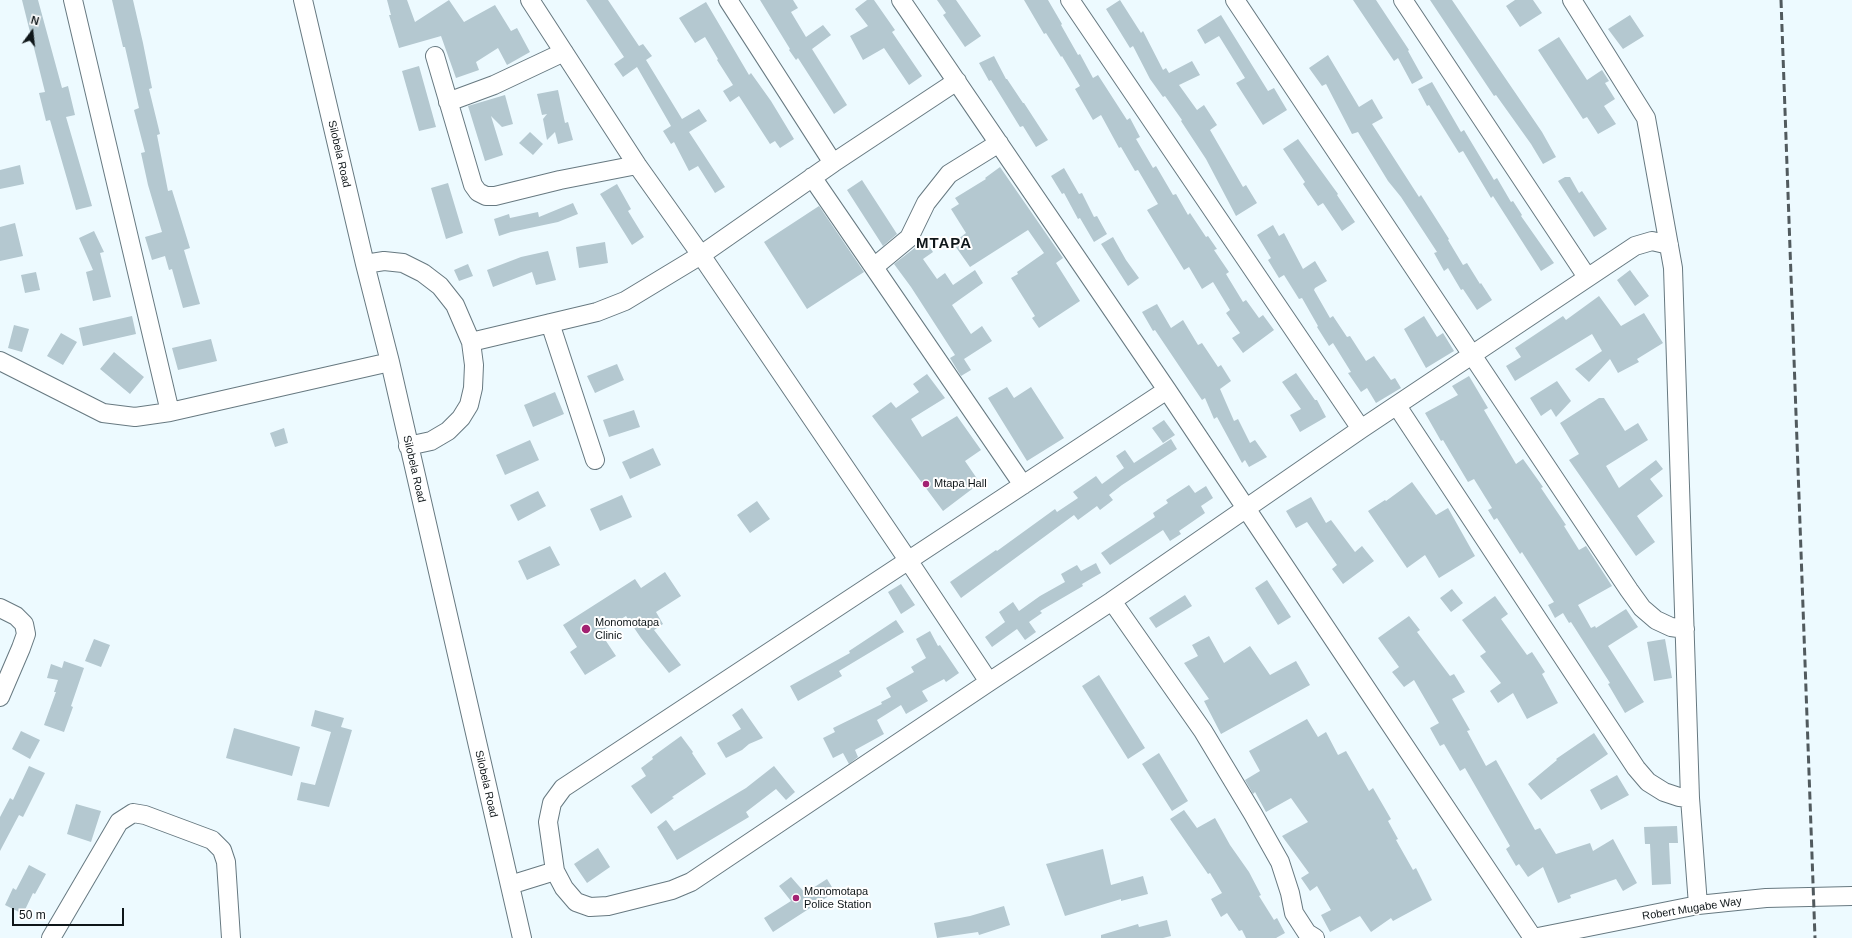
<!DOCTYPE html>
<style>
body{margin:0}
#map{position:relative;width:1852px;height:938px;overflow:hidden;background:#edfaff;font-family:Arial,sans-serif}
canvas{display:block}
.north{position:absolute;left:12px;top:12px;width:40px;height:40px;-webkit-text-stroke:3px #fff;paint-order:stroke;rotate:15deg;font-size:11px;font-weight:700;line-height:16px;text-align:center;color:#0f1619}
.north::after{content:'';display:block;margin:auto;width:14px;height:18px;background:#0f1619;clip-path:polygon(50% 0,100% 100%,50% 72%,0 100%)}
.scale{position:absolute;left:12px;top:908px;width:112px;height:18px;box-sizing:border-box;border:2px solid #0f1619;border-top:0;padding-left:5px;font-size:12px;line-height:14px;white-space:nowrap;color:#0f1619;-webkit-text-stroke:3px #fff;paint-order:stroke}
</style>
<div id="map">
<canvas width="1852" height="938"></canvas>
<div class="north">N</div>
<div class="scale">50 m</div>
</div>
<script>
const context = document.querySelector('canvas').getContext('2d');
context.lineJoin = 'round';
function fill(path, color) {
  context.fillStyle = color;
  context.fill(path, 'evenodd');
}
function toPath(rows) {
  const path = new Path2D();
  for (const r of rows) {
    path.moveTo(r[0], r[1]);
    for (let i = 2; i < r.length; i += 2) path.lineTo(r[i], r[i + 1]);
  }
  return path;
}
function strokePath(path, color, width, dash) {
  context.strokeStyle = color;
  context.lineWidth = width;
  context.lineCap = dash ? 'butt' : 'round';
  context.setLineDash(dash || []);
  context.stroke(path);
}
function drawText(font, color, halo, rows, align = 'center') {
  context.font = font + ' Arial,sans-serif';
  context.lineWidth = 4;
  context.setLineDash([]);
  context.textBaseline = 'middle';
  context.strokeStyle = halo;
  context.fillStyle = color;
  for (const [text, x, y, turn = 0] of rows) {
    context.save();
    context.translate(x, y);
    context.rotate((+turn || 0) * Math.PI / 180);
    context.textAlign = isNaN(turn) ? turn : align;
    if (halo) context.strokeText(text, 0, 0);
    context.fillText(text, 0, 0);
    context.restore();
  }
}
const building = toPath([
 [22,0,38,0,62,88,68,86,75,115,66,117,92,206,76,210,50,120,46,121,39,93,45,92],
 [112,0,133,0,143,43,152,88,149,89,160,134,157,135,168,191,172,190,190,248,184,250,200,304,183,308,172,269,169,270,165,256,152,260,145,237,162,232,148,185,141,153,145,152,134,110,139,108,125,47,123,47],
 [387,0,407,0,415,22,449,0,464,22,495,5,511,31,517,28,530,52,507,65,498,48,476,62,479,70,456,78,441,36,399,48,389,15,391,15],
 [586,0,608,0,639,46,643,44,652,56,646,60,682,119,699,109,707,121,689,132,725,187,715,193,698,166,689,171,674,142,671,144,663,131,671,126,637,67,623,77,614,64,624,57],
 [760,0,793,0,798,8,791,12,806,37,823,25,831,35,812,49,847,105,834,114,798,58,796,60,789,50,790,49],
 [867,0,874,0,895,30,892,32,922,76,909,85,884,48,863,60,850,36,868,26,855,9],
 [937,0,956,0,981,36,965,47,943,15,946,13],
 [1024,0,1048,0,1062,24,1061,25,1078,55,1080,54,1093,78,1098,75,1127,120,1130,118,1140,137,1136,139,1153,168,1156,166,1173,195,1176,194,1188,215,1190,213,1206,237,1208,236,1217,249,1214,250,1229,272,1226,274,1243,302,1246,300,1259,318,1263,315,1274,330,1243,353,1232,338,1240,333,1226,313,1230,310,1213,282,1202,289,1189,267,1184,270,1147,210,1158,204,1138,170,1135,171,1121,147,1119,148,1101,115,1093,120,1075,89,1080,86,1062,56,1061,57,1046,33,1044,34],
 [1120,0,1141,33,1143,31,1163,70,1166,68,1169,73,1192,61,1200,75,1179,85,1197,110,1204,105,1217,125,1210,130,1243,187,1246,185,1257,203,1236,216,1206,159,1181,121,1182,120,1165,96,1163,97,1150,79,1133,46,1130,48,1106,9],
 [1353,0,1376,0,1409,50,1408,51,1423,78,1412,84,1398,58,1394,61],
 [1430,0,1452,0,1542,132,1556,157,1543,164,1531,144,1496,95,1494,96],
 [1515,0,1533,0,1542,13,1520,27,1506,6],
 [706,2,749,75,751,73,771,101,794,139,780,148,775,141,770,144,739,96,730,102,723,91,733,85,717,60,718,59,705,37,695,43,679,18],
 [1221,15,1268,91,1274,88,1287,110,1263,125,1236,83,1245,78,1219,36,1205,44,1197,30],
 [1630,15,1644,36,1623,49,1608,29],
 [1559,37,1587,80,1602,70,1609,81,1605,83,1615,99,1604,106,1616,124,1598,134,1587,117,1583,119,1538,50],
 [1328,55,1359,107,1372,99,1383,118,1372,124,1419,197,1421,195,1449,239,1448,240,1463,265,1467,263,1480,284,1481,283,1492,300,1477,310,1463,289,1461,290,1448,268,1444,271,1434,253,1437,252,1401,197,1388,181,1358,132,1352,134,1326,84,1322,86,1309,68],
 [994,56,1006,79,1007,79,1023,103,1024,103,1048,140,1036,147,1023,126,1020,127,991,80,989,81,979,63],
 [419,66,436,127,419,131,402,71],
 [1432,82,1461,132,1464,130,1494,180,1497,178,1511,202,1513,201,1522,215,1521,216,1554,263,1541,271,1493,196,1491,198,1463,151,1459,153,1429,105,1427,106,1418,89],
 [558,90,565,123,568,122,573,140,558,144,555,132,547,140,543,119,547,114,542,115,537,94],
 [505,95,513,124,502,127,491,116,503,155,485,161,468,106],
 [530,132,543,144,533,155,519,143],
 [1298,139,1338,194,1337,195,1355,222,1342,231,1323,203,1318,206,1303,184,1305,182,1283,149],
 [20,165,24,184,0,189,0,170],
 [1000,167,1063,258,1056,263,1080,301,1039,328,1032,318,1035,316,1011,278,1018,274,1017,272,1044,253,1028,230,970,267,953,243,966,233,951,209,959,204,955,198,986,179,985,178],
 [1064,168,1079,194,1082,193,1094,217,1097,216,1107,234,1094,242,1080,218,1078,219,1064,193,1062,194,1051,176],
 [1565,177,1570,177,1579,193,1582,191,1607,229,1594,237,1558,181],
 [862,180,897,234,883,246,847,190],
 [448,183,463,233,446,239,431,188],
 [617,184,631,209,628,211,644,237,632,245,600,194],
 [573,203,578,214,558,222,511,232,499,236,494,219,509,214,510,218,538,212,539,217],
 [819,206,864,272,807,309,764,242],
 [15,223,23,256,0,261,0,227],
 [1273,225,1279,236,1284,233,1303,269,1315,261,1327,281,1315,288,1314,290,1330,318,1333,316,1347,337,1350,336,1366,361,1374,356,1391,380,1395,378,1401,388,1376,403,1367,388,1361,392,1348,373,1351,372,1333,343,1329,346,1317,327,1318,326,1302,298,1299,299,1284,275,1279,278,1268,260,1271,258,1257,235],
 [94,231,104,252,100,253,111,297,93,301,86,272,93,270,79,238],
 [1113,237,1126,260,1139,278,1128,286,1101,244],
 [925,240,933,252,923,259,937,279,945,273,953,285,975,270,983,283,952,305,971,334,982,326,992,341,964,359,971,370,961,376,950,358,955,355,911,287,894,264],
 [605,242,608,263,579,268,576,247],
 [548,251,556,280,536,285,532,272,493,287,487,270,521,257],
 [468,264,473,276,459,281,454,270],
 [1630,270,1649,296,1635,306,1617,280],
 [36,272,40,290,25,293,21,275],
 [1599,296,1621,326,1644,313,1663,343,1637,359,1639,362,1618,373,1610,359,1589,382,1575,369,1602,351,1592,334,1515,381,1506,366,1521,357,1515,348,1563,316,1566,320],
 [1157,304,1171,328,1183,320,1198,345,1202,343,1218,367,1221,365,1231,381,1220,389,1234,421,1238,419,1250,443,1255,440,1267,457,1249,467,1245,460,1242,463,1217,417,1214,419,1205,398,1202,400,1155,330,1153,331,1142,312],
 [132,316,136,334,83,346,79,328],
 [1424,316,1437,337,1443,333,1454,351,1426,368,1404,329],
 [14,325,29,329,22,352,8,348],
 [61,333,77,342,63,365,47,356],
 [211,339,217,361,178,370,172,348],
 [114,352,144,377,130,394,100,369],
 [617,364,624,380,595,393,587,376],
 [1296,373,1315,400,1317,400,1326,417,1300,432,1290,415,1301,409,1282,382],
 [927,374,945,398,911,419,922,437,957,416,981,450,965,461,980,483,943,511,872,416,891,402,896,408,919,392,913,384],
 [1469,376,1488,408,1484,410,1516,464,1523,459,1543,487,1541,488,1566,525,1564,526,1579,550,1586,546,1612,586,1578,605,1591,628,1595,626,1596,628,1626,609,1638,627,1608,646,1644,702,1625,713,1608,684,1610,683,1571,622,1569,623,1563,613,1555,618,1548,605,1554,602,1522,552,1520,554,1497,518,1494,520,1488,510,1492,508,1474,479,1468,482,1443,440,1441,441,1425,413,1458,395,1452,386],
 [1557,381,1571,401,1556,417,1551,409,1541,416,1530,398],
 [1007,387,1014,398,1031,387,1064,438,1027,461,988,398],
 [555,392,564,414,533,427,524,405],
 [1599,398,1604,398,1625,431,1638,423,1648,440,1606,466,1619,488,1656,460,1663,469,1650,479,1663,496,1637,516,1655,542,1636,556,1569,460,1579,454,1560,423],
 [634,410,640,427,609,437,603,420],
 [1164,420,1175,435,1163,443,1152,428],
 [284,428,288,443,275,447,270,433],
 [1171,439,1177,449,1122,485,1109,495,1113,500,1100,510,1097,506,1078,520,1074,515,961,598,950,582,996,550,997,551,1055,509,1057,512,1078,498,1073,492,1096,476,1102,484,1124,468,1116,456,1125,450,1134,463],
 [530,440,539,460,505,475,496,455],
 [653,448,661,465,630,479,622,462],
 [1412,482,1436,515,1448,508,1475,556,1439,578,1425,555,1407,568,1368,511,1385,500,1386,501],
 [1189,485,1195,493,1206,486,1213,498,1201,506,1205,513,1179,531,1181,534,1170,541,1163,530,1110,565,1101,553,1155,517,1153,513,1168,503,1166,500],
 [538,491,546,506,518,521,510,505],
 [622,495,632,517,600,531,590,509],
 [1311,497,1326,523,1331,520,1355,552,1362,546,1374,561,1343,584,1332,569,1337,565,1307,522,1296,528,1286,511],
 [757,501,770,519,750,533,737,515],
 [550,546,560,565,527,580,518,561],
 [1096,563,1101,573,1082,584,1083,586,1040,611,1042,613,1029,622,1036,632,1025,640,1017,629,992,647,985,637,1005,622,999,612,1013,602,1019,611,1040,596,1065,582,1061,574,1077,565,1081,571],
 [665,572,681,596,656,612,663,624,654,630,681,665,669,673,641,638,626,616,600,632,616,656,585,675,570,652,577,647,563,625,635,579,641,588],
 [1267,580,1291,617,1278,625,1255,588],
 [901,584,915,605,901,614,888,592],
 [1452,589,1463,603,1451,612,1440,598],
 [1185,595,1192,606,1156,628,1149,618],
 [1495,596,1508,614,1501,619,1527,655,1532,652,1545,672,1542,674,1558,703,1527,719,1513,693,1498,703,1490,691,1501,683,1480,656,1486,652,1462,620],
 [1409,616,1420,630,1417,632,1450,676,1454,674,1465,692,1452,699,1470,730,1467,731,1486,766,1496,760,1535,830,1540,828,1556,854,1590,843,1593,851,1613,839,1637,883,1623,891,1616,879,1570,895,1571,898,1558,903,1543,867,1528,877,1519,864,1516,866,1506,849,1510,846,1465,768,1460,771,1444,744,1440,746,1430,728,1439,723,1414,680,1404,687,1392,672,1399,667,1378,638],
 [896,620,904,632,839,671,842,676,798,701,790,686,850,653,849,651],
 [930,631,938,646,940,645,959,673,946,682,944,679,922,691,928,701,906,714,901,705,877,720,884,734,855,750,858,757,849,764,843,753,833,758,823,738,835,732,833,728,882,704,881,702,891,697,886,688,914,672,911,667,926,658,916,639],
 [1209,636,1224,663,1250,646,1270,675,1296,661,1310,685,1221,734,1204,701,1209,699,1184,663,1198,656,1192,645],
 [94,639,110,645,101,667,85,661],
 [1665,639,1672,678,1654,681,1647,642],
 [64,661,84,668,71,706,73,707,64,732,44,725,56,692,54,692,58,680,47,678,51,664,62,668],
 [1099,675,1145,748,1128,759,1082,686],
 [742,708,763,738,749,744,742,750,726,758,717,743,741,729,732,715],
 [315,710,344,718,341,727,352,730,329,807,297,800,301,782,315,785,331,732,311,726],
 [1307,719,1318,737,1326,732,1338,755,1346,751,1369,791,1373,788,1391,819,1388,821,1398,839,1396,840,1413,870,1416,868,1432,900,1393,921,1391,918,1371,932,1360,916,1330,932,1321,915,1331,910,1317,886,1310,891,1301,878,1309,873,1282,836,1308,822,1291,798,1266,812,1255,792,1253,794,1245,780,1260,771,1249,751],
 [234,728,300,747,292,776,226,758],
 [21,731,40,740,30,759,12,749],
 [1594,733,1608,754,1541,800,1528,784,1557,760,1556,759],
 [681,736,693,752,692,753,706,774,672,797,674,798,651,814,631,786,646,776,641,768,653,759,652,757],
 [1159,753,1188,801,1172,811,1142,764],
 [29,766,45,773,23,817,19,815,0,851,0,817,10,798,13,800],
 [774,766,795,792,786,800,776,789,746,812,749,817,677,860,657,827,666,820,674,831,746,788],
 [1617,775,1629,795,1601,810,1590,790],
 [76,804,101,811,91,842,67,834],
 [1184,810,1197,828,1215,818,1230,845,1249,872,1261,895,1259,896,1274,920,1277,918,1285,933,1276,938,1246,938,1242,930,1239,931,1227,913,1221,917,1211,899,1222,893,1210,873,1208,874,1170,819],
 [1677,826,1678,843,1669,843,1671,884,1652,885,1650,844,1645,844,1644,827],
 [598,848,610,867,587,883,574,864],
 [1103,849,1111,885,1143,876,1148,894,1121,901,1121,899,1065,916,1046,864],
 [29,865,46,874,35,894,33,893,23,914,5,905,13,888,16,890],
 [791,877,805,893,827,879,835,892,773,932,764,918,791,901,779,886],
 [1004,906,1010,925,979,935,978,932,937,938,934,923,970,916],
 [1167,920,1171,936,1163,938,1101,938,1101,935,1138,924,1139,927]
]);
const minor = toPath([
 [73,0,170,412],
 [303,0,365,264,390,362,522,938],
 [530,0,637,165,701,255,908,560,989,682],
 [728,0,833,163],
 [901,0,1167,390,1533,938],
 [1070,0,1361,429],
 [1235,0,1629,590,1642,608,1656,620,1671,627,1685,629],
 [1403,0,1587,277],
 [1572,0,1646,118,1673,268,1690,798,1698,905],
 [435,56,473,185,478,192,486,196,495,196,560,180,637,165],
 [448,102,494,85,564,52],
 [812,177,1023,485],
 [365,264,384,261,403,263,423,273,440,286,455,305,471,342,474,365,473,388,469,405,461,418,448,431,431,441,408,446],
 [874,267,909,238,926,203,949,174,999,143],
 [550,323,595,460],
 [471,342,597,312,625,301,701,255,833,163,957,81],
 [0,361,103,413,135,417,170,412,390,362],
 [1167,390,563,788,552,803,548,822,555,871,564,888,576,902,590,907,608,906,672,890,691,882,989,682,1112,601,1361,429,1635,246,1652,241,1669,245],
 [1397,406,1636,768,1648,782,1664,792,1679,797,1690,798],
 [1112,601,1203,731,1253,814,1280,862,1290,893,1294,913,1307,933,1315,938],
 [0,608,16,616,24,624,26,634,21,648,0,697],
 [510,885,555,871],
 [51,938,119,822,133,813,145,815,212,840,222,850,226,862,231,938],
 [1533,938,1698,905,1766,898,1852,896]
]);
const rail = toPath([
 [1781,0,1815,938]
]);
const markers = [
 [926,484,4,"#a32272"],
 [586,629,5,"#a32272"],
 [796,898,4,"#a32272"]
];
const streetNames = [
 ["Silobela Road",339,154,77],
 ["Silobela Road",414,469,77],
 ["Silobela Road",486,784,77],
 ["Robert Mugabe Way",1692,909,-9]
];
const poiNames = [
 ["Mtapa Hall",934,484],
 ["Monomotapa",595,623],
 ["Clinic",595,636],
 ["Monomotapa",804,892],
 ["Police Station",804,905]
];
const districtNames = [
 ["MTAPA",944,244]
];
fill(building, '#b4c8d0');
strokePath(minor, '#677981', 20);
strokePath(minor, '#fff', 18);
strokePath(rail, '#515a5e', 3, [8, 4]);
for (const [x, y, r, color] of markers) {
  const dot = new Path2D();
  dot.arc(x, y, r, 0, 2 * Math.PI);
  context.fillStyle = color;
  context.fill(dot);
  strokePath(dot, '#fff', 1.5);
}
drawText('11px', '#0f1619', '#fff', streetNames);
drawText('11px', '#0f1619', '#fff', poiNames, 'left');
context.letterSpacing = '1px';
drawText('bold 15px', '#0f1619', '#fff', districtNames);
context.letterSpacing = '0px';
</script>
